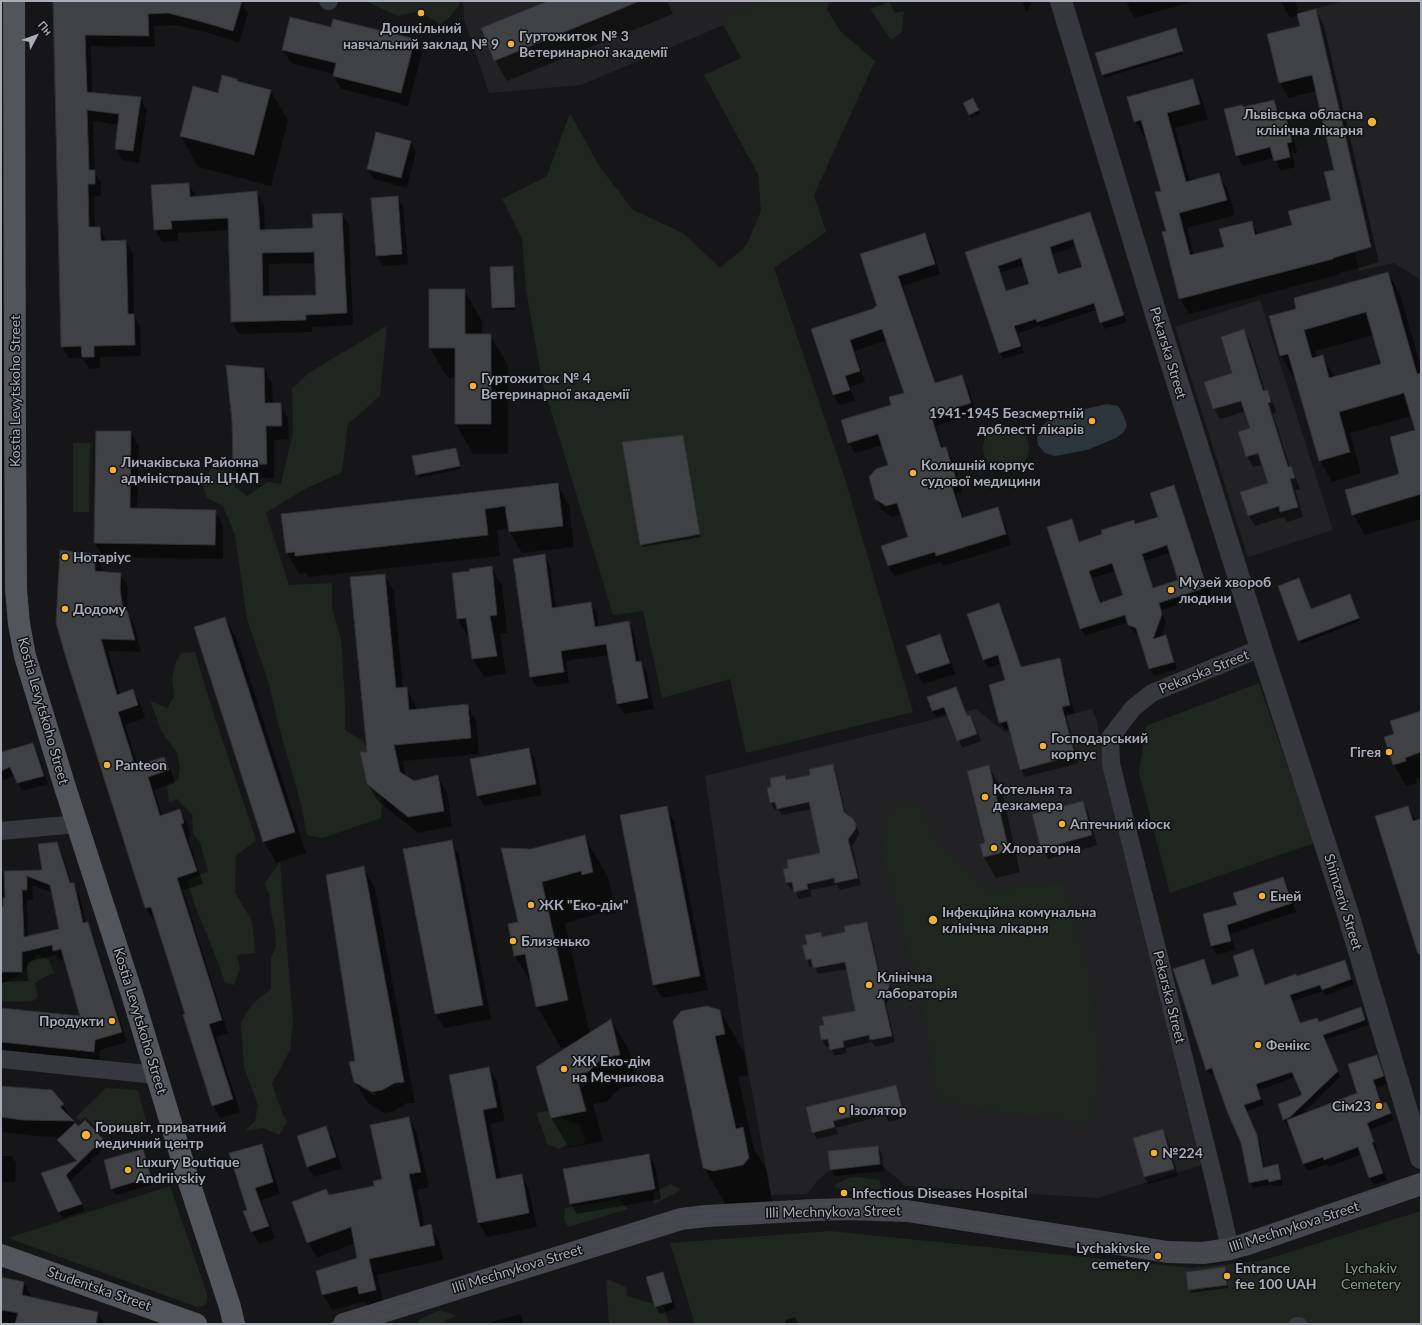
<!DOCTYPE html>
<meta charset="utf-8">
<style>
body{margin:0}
#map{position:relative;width:1422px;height:1325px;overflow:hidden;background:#161618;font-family:Lato,sans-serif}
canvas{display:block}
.frame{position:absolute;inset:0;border:2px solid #a8adb8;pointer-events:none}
.north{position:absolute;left:16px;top:16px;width:40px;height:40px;-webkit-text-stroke:3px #111113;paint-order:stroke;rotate:49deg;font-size:11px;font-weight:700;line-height:16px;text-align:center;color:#a8adb8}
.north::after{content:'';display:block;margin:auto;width:14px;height:18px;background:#a8adb8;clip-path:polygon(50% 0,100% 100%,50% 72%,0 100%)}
</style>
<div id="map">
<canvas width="1422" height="1325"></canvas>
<div class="frame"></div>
<div class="north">Пн</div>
</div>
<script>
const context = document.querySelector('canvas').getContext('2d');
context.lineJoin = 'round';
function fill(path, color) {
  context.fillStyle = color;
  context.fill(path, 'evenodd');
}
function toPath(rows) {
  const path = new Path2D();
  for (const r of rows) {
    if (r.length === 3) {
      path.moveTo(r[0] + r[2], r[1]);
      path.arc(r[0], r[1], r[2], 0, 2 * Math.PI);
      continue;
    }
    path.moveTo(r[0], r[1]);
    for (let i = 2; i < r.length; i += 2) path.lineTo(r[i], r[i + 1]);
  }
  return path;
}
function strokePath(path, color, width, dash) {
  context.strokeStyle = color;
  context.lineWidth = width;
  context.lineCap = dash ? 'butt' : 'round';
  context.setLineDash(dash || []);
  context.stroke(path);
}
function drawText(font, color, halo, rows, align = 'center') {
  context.font = font + ' Lato,sans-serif';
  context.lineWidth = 3;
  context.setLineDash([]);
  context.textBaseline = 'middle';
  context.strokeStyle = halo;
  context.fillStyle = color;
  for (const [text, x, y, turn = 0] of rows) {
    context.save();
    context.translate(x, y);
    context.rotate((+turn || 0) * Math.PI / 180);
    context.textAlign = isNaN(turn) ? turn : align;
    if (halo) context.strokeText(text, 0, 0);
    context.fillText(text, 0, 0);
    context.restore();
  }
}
const built = toPath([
 [463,1,781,1,581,85,489,93,464,19],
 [1344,1,1421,1,1421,280,1394,263,1359,271,1334,170,1297,14],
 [1260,300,1333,530,1248,557,1175,327],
 [976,709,1005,732,1092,709,1097,721,1104,773,1201,1165,1098,1198,906,1186,880,1164,830,1170,817,1181,807,1194,771,1195,747,1064,705,776]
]);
const green = toPath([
 [365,1,460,1,459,5,449,18,440,24,419,11,398,16],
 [766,1,829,1,827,10,841,32,875,61,814,195,826,232,774,268,846,482,913,712,746,753,730,679,662,698,643,611,613,615,542,381,526,290,522,239,502,199,547,176,570,113,599,166,633,210,683,233,720,268,746,246,761,211,758,174,704,75,741,58,720,19],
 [890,2,894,13,904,11,902,32,891,40,870,9],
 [387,326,380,396,348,424,342,472,301,491,266,513,289,585,332,583,332,608,341,639,345,701,345,730,363,741,371,757,382,790,381,818,322,838,307,835,301,804,279,727,269,684,247,619,235,535,223,506,207,498,201,480,211,469,232,472,235,486,247,496,268,482,281,484,293,432,292,388,310,372],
 [1006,448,23],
 [73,443,90,443,89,512,73,512],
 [195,652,214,715,256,840,236,856,235,892,252,921,255,953,237,955,240,968,234,985,225,983,217,960,194,903,187,881,208,871,200,842,193,834,192,814,177,799,169,802,167,784,178,780,180,768,177,753,162,732,150,701,168,708,174,696,172,679,175,664,181,653],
 [1259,683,1314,843,1170,893,1139,773,1146,726],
 [909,797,928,818,937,843,992,890,1063,882,1089,972,1101,1068,1091,1124,996,1112,938,1100,919,991,882,855,886,816],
 [280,862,293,1021,290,1050,272,1084,283,1115,287,1122,279,1135,263,1128,245,1131,255,1121,258,1105,244,1067,241,1022,253,1003,271,989,271,958,276,947,275,929,270,908,270,897,265,883],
 [37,954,49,960,54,973,43,978,35,983,38,997,33,1001,18,1002,1,1001,1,984,12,979,24,971],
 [106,1088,138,1090,147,1125,110,1135,103,1134,85,1117,80,1121,76,1117],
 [550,1110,565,1120,579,1124,586,1141,579,1146,566,1145,559,1149,547,1144,545,1136,536,1113],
 [858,1177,879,1180,881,1185,880,1189,852,1191,834,1187,836,1184,849,1178],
 [671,1184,681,1190,654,1204,653,1193],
 [170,1186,207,1294,207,1302,204,1306,197,1307,8,1238],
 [619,1199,628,1209,568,1227,564,1219,565,1208],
 [1421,1211,1421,1324,695,1324,670,1243,830,1231,1192,1268,1261,1261],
 [606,1279,626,1287,627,1296,664,1307,669,1324,609,1324],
 [440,1310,456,1316,444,1321,445,1324,419,1324,418,1320]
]);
const water = toPath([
 [1107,404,1118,406,1123,414,1127,426,1123,433,1116,438,1087,450,1055,456,1045,453,1038,445,1037,438,1040,427,1048,421,1076,411]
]);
const shadow = toPath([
 [1,1,5,363,2,634,1,634],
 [54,1,240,1,248,13,239,43,206,32,175,25,154,26,155,47,91,46,92,93,140,98,147,110,139,163,122,160,116,149,119,125,93,121,95,172,101,183,101,196,94,196,95,228,100,228,106,241,126,241,133,253,134,316,140,326,141,356,100,357,100,368,89,369,83,358,69,358,62,347],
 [550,1,667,1,673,14,507,81,495,60],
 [1022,1,1032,1,1027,12,1024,6],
 [1126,1,1195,1,1134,18],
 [1281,1,1295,1,1299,14,1316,10,1324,26,1379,262,1341,273,1341,274,1189,314,1180,298,1167,232,1162,191,1147,136,1144,137,1135,121,1193,81,1201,96,1208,119,1175,128,1190,182,1219,175,1228,190,1235,215,1187,228,1194,255,1225,247,1251,222,1259,235,1293,226,1332,201,1335,170,1316,91,1288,98,1280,82,1301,27,1299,15,1290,18],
 [332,29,414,40,422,53,408,106,341,89,334,76,334,74,291,63,283,50],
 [1176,31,1183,54,1104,78,1096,54],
 [236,80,238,82,271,91,288,121,271,186,198,167,181,136,194,87,219,94],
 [973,99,980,113,971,118,964,103],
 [1274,101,1281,114,1284,113,1290,124,1297,152,1292,154,1295,167,1281,171,1274,158,1243,166,1237,155],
 [410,142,416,152,407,188,374,179,368,169],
 [189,184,196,197,257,193,264,205,265,231,314,229,342,214,349,226,353,325,312,327,312,332,239,334,232,322,229,230,178,233,178,241,162,242,155,229],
 [315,263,317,296,269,297,269,264],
 [397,197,403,207,408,264,383,266,377,256],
 [1089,213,1093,220,1127,322,1105,329,1101,323,1097,310,1041,328,1040,326,1018,333,1024,353,1003,359,1000,353,967,253],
 [1076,246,1083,267,1059,275,1053,254],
 [1024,265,1031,284,1007,292,1001,272],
 [925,234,931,245,940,274,903,286,936,384,961,376,968,386,976,413,936,426,943,448,946,448,952,458,962,492,956,494,964,519,997,508,1003,519,1011,545,943,566,941,562,894,576,888,566,909,538,901,514,893,517,882,510,876,499,889,466,883,445,855,453,849,443,842,421,892,406,905,393,887,340,855,351,865,382,850,387,855,401,840,405,834,395,813,330,876,309],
 [512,267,514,270,516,310,494,310,493,307],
 [1388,273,1400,294,1421,368,1421,519,1365,535,1353,514,1400,474,1416,431,1412,416,1350,433,1361,473,1332,482,1320,460,1296,376,1293,377,1281,356,1298,309],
 [1374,335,1382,364,1335,377,1322,356,1317,357,1315,351],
 [464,290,482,321,482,335,490,335,508,365,508,454,473,454,456,424,456,378,448,378,430,348],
 [1244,331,1250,341,1265,392,1267,391,1273,402,1276,413,1273,414,1290,467,1296,478,1300,489,1295,490,1303,517,1287,522,1284,517,1255,526,1249,516,1269,484,1263,464,1253,467,1247,456,1251,429,1246,411,1220,419,1214,409,1205,383,1233,374],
 [264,369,272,383,273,404,280,404,288,418,289,439,274,440,274,478,242,479,234,465],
 [130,432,139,446,137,510,215,511,223,525,223,559,103,557,95,543],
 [683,436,684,439,701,537,643,547,641,544],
 [456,449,461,469,419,478,417,475],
 [557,484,569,505,574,547,522,553,510,532,510,528,497,530,500,556,308,577,306,573,299,574,287,553],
 [1173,486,1177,494,1211,594,1162,610,1166,622,1160,638,1165,636,1169,643,1177,669,1154,676,1150,669,1139,635,1133,632,1128,622,1085,636,1081,629,1048,528,1071,520,1075,528,1080,542,1104,535,1133,521,1136,525,1159,517],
 [1170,553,1180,580,1154,589,1145,561],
 [1116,571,1124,596,1101,603,1093,578],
 [95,555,102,568,102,572,120,574,128,587,127,602,129,616,134,624,141,652,108,651,120,695,133,690,140,703,145,718,125,725,138,766,164,758,171,771,175,783,154,790,162,816,180,811,187,823,191,836,188,837,203,884,183,890,228,1033,216,1037,240,1112,220,1118,213,1105,187,1015,157,920,154,921,146,908,68,660],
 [544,555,550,566,556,608,591,603,597,613,599,628,628,622,634,633,640,663,641,662,647,673,654,709,624,714,618,704,609,655,566,661,569,683,537,687,531,677,514,560],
 [491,567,502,585,507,633,500,634,506,674,484,677,473,659,470,637,468,637,458,619,471,572],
 [384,575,394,591,403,689,406,688,415,704,416,710,467,705,476,721,479,754,403,761,406,778,414,782,437,776,447,792,452,826,418,833,377,800,368,784,368,752],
 [1279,587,1311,610,1351,598,1360,621,1301,644],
 [999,604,1003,612,1022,668,1059,660,1063,667,1074,713,1066,715,1079,763,1025,777,1021,770,1010,728,1005,730,1000,722,1006,681,1001,663,988,668,984,660,968,614],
 [225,618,237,639,306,853,276,863,264,842],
 [940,636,946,646,955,674,923,684,917,674,907,646],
 [956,688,968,717,970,716,974,723,981,741,962,748,948,713,937,717,933,711],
 [1421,712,1421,777,1416,779,1417,783,1406,786,1394,765,1385,738,1395,734],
 [33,744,38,753,48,784,22,791,15,776,1,781,1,753],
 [529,749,535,759,542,795,484,806,478,795],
 [832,765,836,772,846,815,852,819,859,832,858,837,852,846,861,885,840,890,837,885,810,890,812,896,799,899,795,889,791,889,787,883,821,854,811,809,782,815,778,809,775,810,771,803,768,789,773,788,785,776,787,780,811,775],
 [988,766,1001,787,1020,872,996,878,984,857,981,845,986,844],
 [1082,802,1088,812,1097,845,1048,859,1042,848],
 [666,807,674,821,708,990,662,998,654,984],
 [1408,807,1416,821,1421,820,1421,960,1376,817],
 [584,836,608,877,616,913,606,915,605,912,565,923,590,1034,611,1020,629,1050,637,1085,620,1088,606,1102,593,1104,603,1141,569,1148,551,1117,571,1046,561,1048,537,1006,533,986,515,956,509,924,519,922,531,850],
 [451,841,459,855,491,1019,444,1028,436,1014],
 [56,843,62,853,72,884,79,894,86,924,87,924,93,934,127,1042,100,1050,99,1062,1,1051,1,1009,81,1017,65,959,60,961,56,955,27,962,28,981,1,982,1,872,43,871],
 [32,885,53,893,60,930,28,937,27,900,33,900],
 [363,867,375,888,415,1103,407,1103,394,1111,384,1113,368,1103,355,1082],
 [361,1085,376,1094,375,1096,361,1087],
 [1283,878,1288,887,1296,912,1231,934,1235,950,1217,955,1212,946,1239,906],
 [866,923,870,930,880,972,883,974,893,990,892,995,886,1004,895,1042,875,1047,872,1042,846,1048,847,1053,835,1056,830,1046,826,1047,822,1040,820,1027,856,1012,847,969,818,974,814,966,810,967,807,960,804,946,808,945,820,933,823,938,846,933],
 [1252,950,1255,956,1265,986,1297,977,1344,961,1354,985,1326,995,1323,991,1293,1001,1300,1024,1319,1023,1361,1008,1368,1025,1325,1040,1340,1077,1300,1116,1359,1094,1376,1056,1380,1063,1387,1084,1377,1087,1382,1105,1386,1103,1394,1120,1370,1130,1377,1149,1376,1149,1387,1180,1374,1185,1370,1178,1362,1154,1329,1167,1327,1164,1308,1171,1304,1164,1290,1124,1287,1125,1284,1119,1303,1096,1295,1077,1259,1090,1264,1105,1247,1111,1260,1141,1265,1168,1277,1166,1280,1171,1283,1185,1273,1187,1271,1184,1253,1188,1250,1182,1242,1143,1215,1073,1210,1075,1207,1070,1203,960,1213,985,1241,976],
 [720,1011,744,1052,748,1075,738,1077,754,1149,766,1169,772,1200,766,1206,728,1209,704,1167,681,1012],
 [489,1068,497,1082,505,1121,490,1124,501,1179,521,1175,529,1189,537,1227,487,1237,479,1223,450,1075],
 [895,1086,899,1093,906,1117,889,1122,885,1115,836,1128,838,1134,817,1139,813,1132,807,1107],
 [1,1087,51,1091,63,1105,75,1125,102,1140,106,1146,69,1182,85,1211,63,1218,43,1174,77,1162,62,1147,58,1141,62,1137,35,1136,1,1132],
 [409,1118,417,1133,429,1187,417,1190,425,1227,430,1226,439,1241,443,1260,377,1275,384,1305,369,1308,365,1301,332,1310,323,1295,359,1259,355,1243,317,1258,308,1242,329,1196,375,1187,383,1180],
 [326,1128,332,1138,342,1168,314,1177,308,1167],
 [1163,1130,1167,1137,1178,1176,1148,1184,1145,1177,1134,1138],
 [261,1145,268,1157,280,1194,261,1200,275,1238,259,1244,252,1232,245,1212,248,1210],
 [878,1147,882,1154,884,1171,835,1176,831,1169],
 [142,1150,146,1157,154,1184,116,1195,112,1189,105,1160],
 [649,1155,655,1165,661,1199,577,1214,571,1204,565,1170],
 [1,1156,12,1156,16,1163,15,1182,1,1182],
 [1224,1268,1226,1271,1228,1288,1191,1293,1189,1289],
 [663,1273,666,1280,676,1309,660,1314,656,1307,647,1277],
 [1,1278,24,1283,33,1299,98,1313,104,1324,1,1324],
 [520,1314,524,1324,485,1324],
 [795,1317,798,1324,786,1324,785,1320]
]);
const building = toPath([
 [53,1,242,1,233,31,199,21,168,13,148,14,149,36,85,35,87,92,141,97,133,151,115,149,119,114,87,110,89,170,95,170,95,184,88,184,89,227,100,227,101,241,126,240,128,314,134,314,135,345,94,346,94,357,82,357,81,346,61,347,53,1],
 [548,1,640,1,494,61,481,28,548,1],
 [1316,9,1371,247,1333,258,1333,259,1179,299,1162,232,1166,231,1155,192,1161,191,1141,120,1134,122,1127,97,1193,79,1200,104,1167,113,1186,182,1219,173,1227,200,1179,213,1190,255,1224,247,1219,229,1252,221,1255,235,1292,225,1288,211,1331,200,1324,172,1334,170,1312,75,1279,83,1267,34,1300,26,1297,14,1316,9],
 [290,17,331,27,333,19,415,39,401,93,333,76,336,63,282,50,290,17],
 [1176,28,1183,51,1102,75,1095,53,1176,28],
 [222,75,237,79,237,81,271,90,254,155,180,136,193,86,218,93,222,75],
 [973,98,979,110,969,115,963,103,973,98],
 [1274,100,1278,114,1285,112,1292,142,1287,143,1290,157,1274,161,1270,147,1236,156,1224,109,1242,105,1243,107,1274,100],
 [376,132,411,141,401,178,367,169,376,132],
 [189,183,190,197,257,191,260,230,313,228,312,214,342,213,347,313,306,315,306,320,231,322,228,218,171,221,172,229,154,230,151,185,189,183],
 [314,252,316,295,263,296,262,253,314,252],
 [398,196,402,254,376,256,371,198,398,196],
 [1090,212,1124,315,1100,323,1094,303,1037,322,1036,319,1014,326,1021,346,999,353,965,252,1090,212],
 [1073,239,1082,267,1058,274,1050,247,1073,239],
 [1021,258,1029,284,1006,291,998,266,1021,258],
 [925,233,935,264,898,276,935,383,962,375,971,403,931,415,941,448,946,447,957,482,951,484,962,518,998,507,1006,534,936,556,935,552,888,566,881,546,908,537,897,503,886,506,875,499,869,477,876,469,888,465,878,434,848,443,841,420,891,405,889,397,904,393,882,329,850,340,860,371,845,376,850,390,833,395,811,329,875,308,874,307,877,306,860,254,925,233],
 [513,266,515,307,492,308,490,267,513,266],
 [1388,272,1417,374,1421,373,1421,494,1352,515,1345,490,1399,474,1390,437,1415,430,1404,393,1339,412,1350,452,1319,461,1289,357,1288,354,1280,356,1269,316,1296,309,1294,298,1388,272],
 [1366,312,1381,364,1329,378,1323,355,1312,358,1304,330,1366,312],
 [429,289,465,289,465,334,491,334,491,424,455,424,455,348,429,348,429,289],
 [1244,329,1263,391,1268,390,1271,402,1268,403,1288,467,1291,466,1295,478,1290,479,1298,507,1280,512,1279,506,1248,516,1240,492,1268,483,1258,453,1246,457,1238,432,1250,428,1241,401,1213,409,1204,382,1232,373,1221,337,1244,329],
 [226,365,264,368,265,403,281,403,282,426,266,426,267,464,233,465,232,421,226,365],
 [96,431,131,431,130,508,216,510,215,545,94,543,96,431],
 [683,435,700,534,640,545,622,442,683,435],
 [456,448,460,466,416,475,412,456,456,448],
 [558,483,563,526,509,532,505,506,485,509,488,535,295,556,295,552,286,553,281,514,558,483],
 [1174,485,1207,587,1159,603,1162,614,1153,639,1166,635,1174,662,1149,669,1136,628,1128,625,1125,615,1080,629,1047,527,1072,519,1079,542,1102,534,1101,530,1134,520,1135,524,1158,517,1150,493,1174,485],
 [1167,545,1178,580,1153,588,1142,554,1167,545],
 [1112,563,1123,595,1100,603,1089,571,1112,563],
 [60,550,95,554,95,571,121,573,120,588,123,610,127,610,135,640,101,639,117,695,133,689,138,705,118,712,135,766,164,757,169,770,148,777,160,816,180,809,184,823,181,824,197,871,177,878,222,1020,209,1024,233,1099,212,1106,183,1015,185,1014,151,907,145,908,67,661,56,623,60,550],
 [545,554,552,608,591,602,595,627,629,621,636,662,641,661,648,698,617,704,606,644,561,651,564,672,530,677,513,559,545,554],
 [492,566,497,615,490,616,497,656,472,659,466,618,457,619,452,573,470,571,469,569,492,566],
 [385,574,396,688,407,687,409,710,468,704,471,738,394,745,400,772,414,781,438,775,444,811,408,817,367,784,360,752,367,752,350,577,385,574],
 [1299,578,1311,609,1350,594,1359,618,1298,641,1278,586,1299,578],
 [999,603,1021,667,1060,658,1070,705,1062,707,1075,755,1020,770,1007,721,999,723,989,685,1005,680,998,655,983,660,967,614,999,603],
 [225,617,295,832,263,842,194,627,225,617],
 [940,634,950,663,916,674,906,646,940,634],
 [956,687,967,716,970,715,977,734,957,741,944,707,932,711,927,697,956,687],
 [1421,711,1421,752,1405,758,1406,761,1393,765,1384,737,1394,734,1390,721,1421,711],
 [33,743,44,776,17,783,10,767,1,771,1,752,33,743],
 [529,748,536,784,477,796,470,759,529,748],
 [833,764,844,812,853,819,856,824,855,830,848,839,858,878,835,883,834,878,807,884,808,889,794,892,792,882,786,883,783,869,788,868,787,860,820,853,809,802,777,809,775,802,770,803,767,788,771,787,770,778,785,775,786,780,810,775,809,769,833,764],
 [989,765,1009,851,983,857,980,844,985,843,967,771,989,765],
 [1083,801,1092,835,1041,849,1032,814,1083,801],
 [667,806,700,976,653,985,620,815,667,806],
 [1408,806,1413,821,1421,819,1421,954,1418,954,1375,816,1408,806],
 [585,835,593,872,582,875,581,871,542,882,568,1000,536,1007,525,954,514,956,508,924,518,922,501,848,531,849,585,835],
 [452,840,483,1005,435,1014,403,849,452,840],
 [57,842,70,883,74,883,83,923,88,922,122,1032,95,1040,94,1052,1,1042,1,1008,80,1016,61,949,53,951,52,945,22,952,22,972,1,972,1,906,3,906,3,898,5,898,4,871,42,870,38,844,57,842],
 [27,876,50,885,59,929,24,937,22,890,27,890,27,876],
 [364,866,404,1082,395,1083,382,1090,372,1092,354,1082,349,1062,355,1061,326,875,364,866],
 [1283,877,1292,903,1227,925,1231,941,1211,946,1203,914,1237,905,1233,893,1283,877],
 [867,922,878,970,884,973,889,982,889,988,883,997,892,1036,870,1040,869,1035,843,1041,844,1047,830,1050,828,1039,821,1040,819,1026,824,1025,822,1017,855,1011,845,962,813,968,811,959,806,960,802,945,807,944,805,935,821,932,822,937,845,932,844,926,867,922],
 [1253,949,1265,985,1296,974,1297,976,1345,960,1351,979,1322,990,1320,985,1290,995,1300,1023,1317,1018,1319,1022,1361,1007,1365,1020,1323,1035,1338,1071,1290,1117,1283,1120,1278,1104,1302,1095,1292,1072,1256,1084,1261,1099,1244,1105,1257,1135,1263,1168,1278,1164,1281,1179,1269,1182,1268,1179,1249,1183,1241,1143,1227,1111,1212,1068,1206,1070,1173,969,1204,959,1212,985,1239,976,1233,956,1253,949],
 [707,1006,720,1010,725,1034,715,1036,736,1129,743,1127,749,1158,743,1165,713,1171,703,1168,673,1021,681,1011,707,1006],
 [611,1019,620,1055,602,1058,588,1072,576,1074,586,1111,551,1118,536,1067,611,1019],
 [1377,1055,1384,1076,1373,1080,1381,1104,1386,1102,1391,1113,1367,1123,1374,1142,1372,1142,1383,1173,1369,1178,1358,1147,1324,1160,1323,1157,1303,1164,1287,1120,1357,1093,1348,1064,1377,1055],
 [489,1067,497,1107,483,1110,496,1179,522,1174,529,1213,478,1223,449,1075,489,1067],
 [896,1085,903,1111,884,1116,882,1109,833,1121,835,1127,812,1133,806,1107,896,1085],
 [1,1086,52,1090,64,1104,60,1107,74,1121,23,1120,1,1117,1,1086],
 [409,1117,421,1172,409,1174,420,1227,431,1224,435,1245,369,1259,376,1290,359,1294,357,1286,322,1295,316,1271,357,1258,351,1227,307,1243,292,1202,326,1189,329,1195,374,1186,373,1181,382,1179,370,1125,409,1117],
 [85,1120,103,1139,66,1175,82,1204,58,1212,41,1173,77,1161,57,1140,75,1123,79,1126,85,1120],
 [326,1126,336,1157,307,1167,297,1136,326,1126],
 [1163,1129,1174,1169,1144,1177,1133,1138,1163,1129],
 [262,1144,273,1182,255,1188,269,1226,251,1232,243,1211,247,1210,229,1153,262,1144],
 [878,1146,880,1164,830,1170,828,1151,878,1146],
 [143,1149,151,1177,111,1189,104,1160,143,1149],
 [649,1154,655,1189,570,1204,563,1169,649,1154],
 [1225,1267,1227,1285,1188,1290,1186,1272,1225,1267],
 [663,1272,672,1302,655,1307,646,1277,663,1272],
 [1,1277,24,1282,22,1295,98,1312,96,1324,15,1324,18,1313,1,1310,1,1277]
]);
const pedestrian = toPath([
 [1296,1324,1300,1324]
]);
const minor = toPath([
 [328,1,329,1],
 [1,831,77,824],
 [1,1059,156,1075],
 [1230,1249,1216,1187,1111,764,1110,738,1133,708,1152,693,1261,648]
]);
const tertiary = toPath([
 [1061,1,1159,324,1261,648,1347,911,1421,1158]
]);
const secondary = toPath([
 [344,1324,681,1219,706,1216,815,1210,847,1209,907,1211,1168,1252,1203,1253,1230,1249,1246,1244,1421,1184]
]);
const primary = toPath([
 [14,1,15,426,16,589,19,624,25,656,64,784,132,994,187,1176,230,1307,234,1324],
 [1,1255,196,1324]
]);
const tram = toPath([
 [329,1324,679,1214,704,1211,818,1204,903,1205,922,1206,1155,1246,1179,1247,1205,1246,1229,1242,1244,1238,1421,1176],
 [361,1324,681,1225,706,1221,837,1216,909,1218,1178,1259,1209,1260,1248,1255,1421,1195]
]);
const markers = [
 [421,13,4,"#f2b134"],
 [511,44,4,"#f2b134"],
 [1372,122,5,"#f2b134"],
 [473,386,4,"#f2b134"],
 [1092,421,4,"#f2b134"],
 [113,470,4,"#f2b134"],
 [913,473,4,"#f2b134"],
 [65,557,4,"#f2b134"],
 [1171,590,4,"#f2b134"],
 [65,609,4,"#f2b134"],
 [1043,746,4,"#f2b134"],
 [1389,752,4,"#f2b134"],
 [107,765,4,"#f2b134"],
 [985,797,4,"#f2b134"],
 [1062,824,4,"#f2b134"],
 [994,848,4,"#f2b134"],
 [1262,896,4,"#f2b134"],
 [531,905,4,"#f2b134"],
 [933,920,5,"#f2b134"],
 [513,941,4,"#f2b134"],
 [869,985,4,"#f2b134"],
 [112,1021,4,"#f2b134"],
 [1258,1045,4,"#f2b134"],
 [564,1069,4,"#f2b134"],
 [1379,1106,4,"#f2b134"],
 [842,1110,4,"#f2b134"],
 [86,1135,5,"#f2b134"],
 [1154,1153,4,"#f2b134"],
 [128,1170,4,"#f2b134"],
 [844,1193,4,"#f2b134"],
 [1158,1256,4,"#f2b134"],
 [1227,1276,4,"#f2b134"]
];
const poiNames = [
 ["Дошкільний",421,28,"center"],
 ["навчальний заклад № 9",421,44,"center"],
 ["Гуртожиток № 3",519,36],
 ["Ветеринарної академії",519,52],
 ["Львівська обласна",1363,114,"right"],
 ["клінічна лікарня",1363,130,"right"],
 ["Гуртожиток № 4",481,378],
 ["Ветеринарної академії",481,394],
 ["1941-1945 Безсмертній",1084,413,"right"],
 ["доблесті лікарів",1084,429,"right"],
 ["Личаківська Районна",121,462],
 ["адміністрація. ЦНАП",121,478],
 ["Колишній корпус",921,465],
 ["судової медицини",921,481],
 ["Нотаріус",73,557],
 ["Музей хвороб",1179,582],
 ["людини",1179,598],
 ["Додому",73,609],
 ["Господарський",1051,738],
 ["корпус",1051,754],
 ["Гігея",1381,752,"right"],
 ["Panteon",115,765],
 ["Котельня та",993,789],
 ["дезкамера",993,805],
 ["Аптечний кіоск",1070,824],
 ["Хлораторна",1002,848],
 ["Еней",1270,896],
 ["ЖК \"Еко-дім\"",539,905],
 ["Інфекційна комунальна",942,912],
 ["клінічна лікарня",942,928],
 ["Близенько",521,941],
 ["Клінічна",877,977],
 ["лабораторія",877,993],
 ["Продукти",104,1021,"right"],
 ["Фенікс",1266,1045],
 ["ЖК Еко-дім",572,1061],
 ["на Мечникова",572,1077],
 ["Сім23",1371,1106,"right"],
 ["Ізолятор",850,1110],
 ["Горицвіт, приватний",95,1127],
 ["медичний центр",95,1143],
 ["№224",1162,1153],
 ["Luxury Boutique",136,1162],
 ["Andriivskiy",136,1178],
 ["Infectious Diseases Hospital",852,1193],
 ["Lychakivske",1150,1248,"right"],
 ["cemetery",1150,1264,"right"],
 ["Entrance",1235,1268],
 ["fee 100 UAH",1235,1284]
];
const streetNames = [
 ["Pekarska Street",1168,353,73],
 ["Kostia Levytskoho Street",15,391,-90],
 ["Pekarska Street",1204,672,-22],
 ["Kostia Levytskoho Street",43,711,74],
 ["Shimzeriv Street",1343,902,73],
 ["Pekarska Street",1169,997,76],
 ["Kostia Levytskoho Street",140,1021,73],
 ["Illi Mechnykova Street",833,1212,-1],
 ["Illi Mechnykova Street",1294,1227,-18],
 ["Illi Mechnykova Street",517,1269,-17],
 ["Studentska Street",99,1289,19]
];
const parkNames = [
 ["Lychakiv",1371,1268],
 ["Cemetery",1371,1284]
];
fill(built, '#222225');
fill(green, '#1e261f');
fill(water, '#2c353c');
fill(shadow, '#0007');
fill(building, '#404145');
strokePath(building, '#303034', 1);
strokePath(pedestrian, '#37383d', 14);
strokePath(minor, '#37383d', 18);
strokePath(tertiary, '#37383d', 22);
strokePath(secondary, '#45474d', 22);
strokePath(primary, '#53555c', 22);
strokePath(tram, '#4a4c52', 1);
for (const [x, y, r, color] of markers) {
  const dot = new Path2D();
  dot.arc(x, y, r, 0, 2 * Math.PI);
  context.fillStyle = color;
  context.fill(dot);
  strokePath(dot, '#111113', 1.5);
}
drawText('bold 14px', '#a8adb8', '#111113', poiNames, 'left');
drawText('14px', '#a8adb8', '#111113', streetNames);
drawText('14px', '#7fa381', '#111113', parkNames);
</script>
